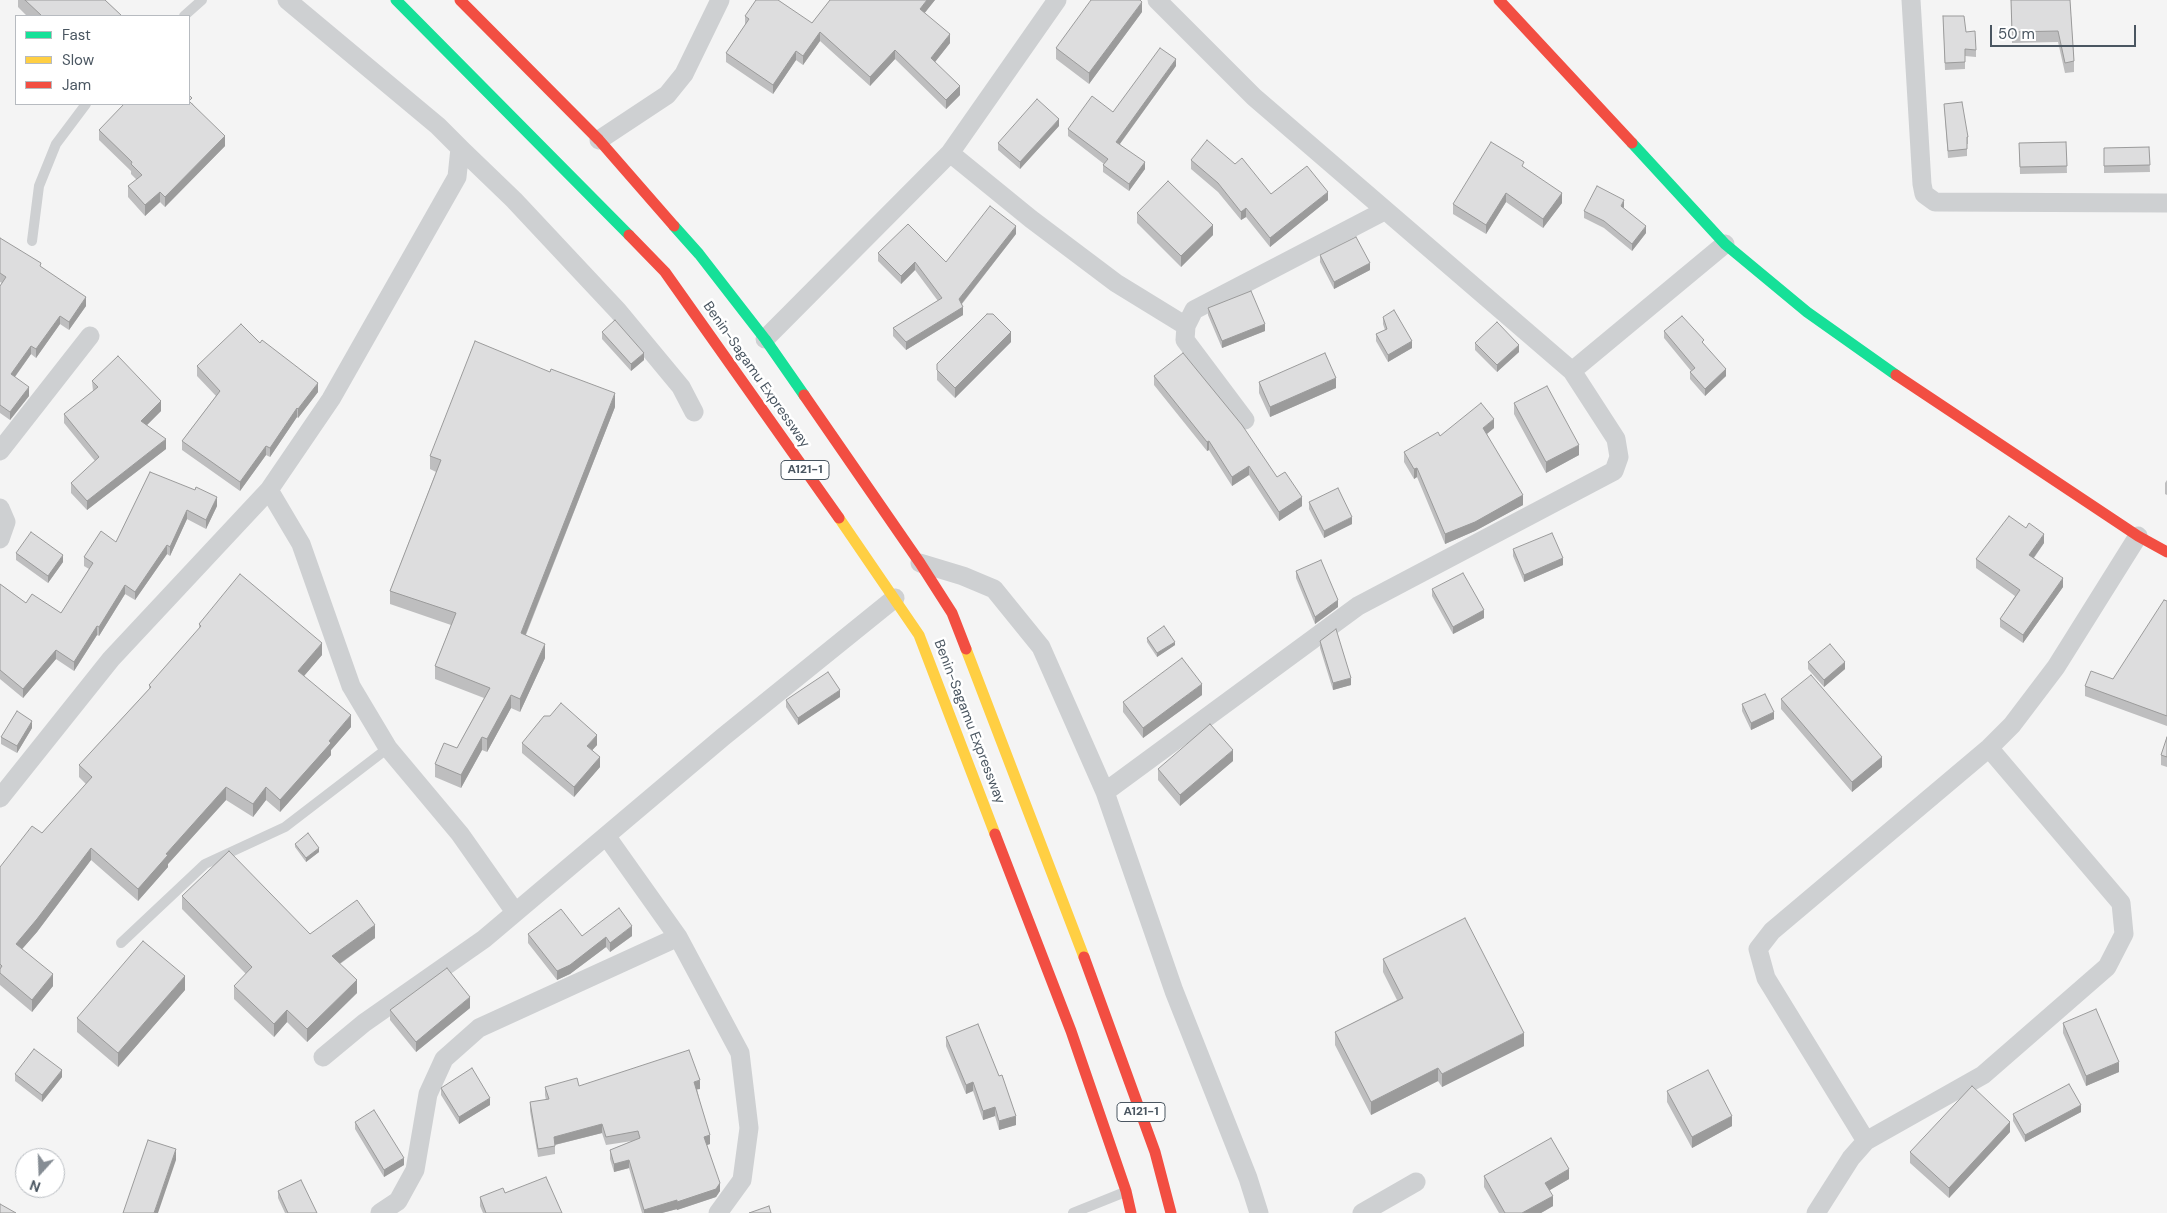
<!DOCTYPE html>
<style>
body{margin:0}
#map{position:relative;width:2167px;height:1213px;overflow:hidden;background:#f4f4f4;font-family:"DM Sans",sans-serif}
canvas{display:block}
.legend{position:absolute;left:15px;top:15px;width:175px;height:90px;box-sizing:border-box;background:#fff;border:1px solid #b7bbc0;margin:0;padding:6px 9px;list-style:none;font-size:15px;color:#4a5661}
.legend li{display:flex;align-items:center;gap:10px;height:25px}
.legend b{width:25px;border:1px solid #b7bbc0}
.north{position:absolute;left:15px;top:1148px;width:50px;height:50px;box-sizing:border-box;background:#fff;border:1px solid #b7bbc0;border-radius:50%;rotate:200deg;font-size:14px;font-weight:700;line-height:20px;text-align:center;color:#4a5661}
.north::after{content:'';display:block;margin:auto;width:18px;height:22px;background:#868d94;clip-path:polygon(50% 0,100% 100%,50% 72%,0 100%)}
.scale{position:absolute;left:1990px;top:25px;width:146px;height:22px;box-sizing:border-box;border:2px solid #4a5661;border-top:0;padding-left:6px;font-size:15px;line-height:18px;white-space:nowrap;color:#4a5661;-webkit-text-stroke:4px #fff;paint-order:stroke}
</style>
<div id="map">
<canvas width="2167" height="1213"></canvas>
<ul class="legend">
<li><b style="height:6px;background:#16e098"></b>Fast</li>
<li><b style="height:6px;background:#ffcf43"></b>Slow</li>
<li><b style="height:6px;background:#f24e42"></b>Jam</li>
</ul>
<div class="north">N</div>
<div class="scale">50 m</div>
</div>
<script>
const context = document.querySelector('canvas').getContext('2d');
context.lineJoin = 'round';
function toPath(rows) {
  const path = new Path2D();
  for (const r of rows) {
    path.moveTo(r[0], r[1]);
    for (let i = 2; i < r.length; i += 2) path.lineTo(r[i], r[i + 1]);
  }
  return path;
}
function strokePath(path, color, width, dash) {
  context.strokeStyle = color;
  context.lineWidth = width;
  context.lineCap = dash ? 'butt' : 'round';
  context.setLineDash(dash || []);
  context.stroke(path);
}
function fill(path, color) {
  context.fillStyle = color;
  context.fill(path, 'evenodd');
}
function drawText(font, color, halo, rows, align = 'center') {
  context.font = font + ' "DM Sans",sans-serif';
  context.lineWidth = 5;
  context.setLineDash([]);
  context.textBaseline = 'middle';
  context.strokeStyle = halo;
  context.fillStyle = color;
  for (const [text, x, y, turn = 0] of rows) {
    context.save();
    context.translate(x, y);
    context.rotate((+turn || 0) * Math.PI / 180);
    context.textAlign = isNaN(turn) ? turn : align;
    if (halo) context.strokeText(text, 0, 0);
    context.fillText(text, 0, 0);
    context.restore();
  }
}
const lane = toPath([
 [184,16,202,0],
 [32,241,39,186,56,144,86,104],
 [121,943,205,864,285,827,388,748],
 [1073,1213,1125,1192]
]);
const street = toPath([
 [1911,0,1922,184,1924,194,1935,202,2167,203],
 [599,140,667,95,684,74,720,0],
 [460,148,514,200,618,311,681,387,694,412],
 [950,153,1031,219,1116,283,1186,326],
 [765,339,950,153,1057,0],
 [1572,371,1725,244],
 [1245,420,1185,340,1186,326,1194,310,1384,211],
 [0,451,90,336],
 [269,490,301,544,351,686,388,748,460,834,515,912],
 [0,508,6,522,0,539],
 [920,563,963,576,994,589,1041,647,1105,792,1174,991,1248,1178,1259,1213],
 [1105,792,1358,606,1614,471,1619,457,1616,439,1572,371,1254,97,1157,0],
 [0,798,111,659,269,490,331,399,457,177,460,148,438,126,287,0],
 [607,837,678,937,740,1053,749,1128,742,1180,718,1213],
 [323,1057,364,1023,484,939,723,737,895,598],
 [1866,1141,1766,978,1758,949,1772,931,1989,748,2012,725,2056,667,2138,536],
 [380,1213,398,1201,415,1170,428,1094,444,1059,479,1028,678,937],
 [1362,1213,1416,1182],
 [1816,1213,1851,1158,1866,1141,1983,1075,2107,967,2124,934,2121,903,1989,748]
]);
const fast = toPath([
 [396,0,629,235],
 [1632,143,1725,244,1807,312,1896,375],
 [674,226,699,254,765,339,804,395]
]);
const slow = toPath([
 [839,518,919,635,995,834],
 [966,649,1084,957]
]);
const jam = toPath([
 [460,0,599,140,674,226],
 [1499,0,1632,143],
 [629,235,665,272,839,518],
 [1896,375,2138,536,2167,552],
 [804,395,920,563,952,613,966,649],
 [995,834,1071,1031,1126,1191,1131,1213],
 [1084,957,1155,1152,1171,1213]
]);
const wall = toPath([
 [18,0,105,0,122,16,27,16,18,7],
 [830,0,935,0,924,13,950,43,935,62,960,95,946,109,895,59,870,86,820,41,803,65,796,60,773,94,726,62,726,53,745,25,745,16,812,23],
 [2011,0,2070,0,2074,61,2074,72,2065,73,2058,42,2012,43],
 [1142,12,1089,84,1056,59,1056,48],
 [1943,16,1976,50,1976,57,1965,56,1965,69,1945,70],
 [1176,66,1120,144,1145,169,1129,191,1103,172,1103,165,1104,164,1068,136,1068,129,1113,112],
 [192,103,225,146,165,207,160,202,145,216,128,197,128,186,137,180,131,174,131,171,99,140,99,130],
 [1944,104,1968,137,1968,144,1967,144,1967,156,1948,158],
 [1059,126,1020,169,998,150,998,143],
 [2066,142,2067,173,2020,174,2019,143],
 [2149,147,2150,172,2104,173,2104,148],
 [1191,160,1271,194,1328,200,1270,247,1246,217,1241,220,1218,192,1191,169],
 [1524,167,1562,203,1543,228,1506,202,1486,234,1453,214,1453,204],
 [1624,207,1624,208,1646,233,1632,251,1604,228,1584,218,1584,211],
 [1137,213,1213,235,1181,267,1137,223],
 [1016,234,962,304,963,315,906,350,893,336,893,328,938,301,915,270,901,284,878,261,878,253,946,262],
 [0,238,41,267,86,306,69,330,60,324,36,358,31,354,15,377,29,396,10,420,0,413,0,286,2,283,0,282],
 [1320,255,1370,270,1334,289,1320,262],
 [1208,308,1265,331,1222,348,1208,315],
 [1383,317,1412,348,1388,362,1376,341,1376,334,1385,330,1383,324],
 [1664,331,1704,344,1726,376,1705,396,1690,379,1690,372,1691,371,1664,338],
 [602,332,644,360,631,371,602,339],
 [1011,342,955,398,937,380,937,364],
 [260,343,318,392,298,418,297,417,270,457,266,455,240,491,182,450,182,441,216,396,197,376,197,366],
 [1475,343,1519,352,1497,372,1475,350],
 [1154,376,1277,477,1302,506,1279,521,1249,475,1232,486,1209,450,1207,451,1154,385],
 [92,381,161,411,147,425,166,449,87,510,71,493,71,483,95,461,64,423,64,414,93,391],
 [1259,382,1336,388,1270,417,1259,393],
 [1514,403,1579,455,1546,473,1514,414],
 [615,407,526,635,545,658,520,712,511,708,487,752,482,750,461,788,435,777,435,764,457,748,484,698,435,679,435,666,451,625,390,604,390,591,436,472,430,469,430,456],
 [1494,428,1487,434,1523,505,1475,531,1445,544,1417,477,1414,479,1404,462,1404,452,1440,436],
 [150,472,217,506,206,529,187,519,170,556,167,554,135,600,125,594,99,636,97,635,74,671,56,659,23,698,0,679,0,584,26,603,61,613,89,569,84,566,84,557,116,542],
 [2167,480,2167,495,2165,494,2165,483],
 [1309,502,1352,524,1324,538,1309,509],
 [2044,543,2034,558,2063,587,2023,643,2000,627,2000,619,2015,596,1976,568,1976,559],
 [1513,549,1563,565,1524,582,1513,556],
 [16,553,63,562,48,583,16,560],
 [1296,571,1338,607,1315,624,1296,578],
 [1432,589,1484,618,1453,634,1432,596],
 [2167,601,2167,726,2085,696,2085,686,2113,679],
 [199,624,322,655,304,676,351,727,331,750,331,755,280,812,266,800,253,817,226,800,168,864,168,867,138,901,91,860,37,932,22,949,53,986,32,1012,0,985,0,867,42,833,86,784,79,777,79,765,149,689,149,685,199,629],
 [1147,638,1175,645,1157,657,1147,642],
 [1320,641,1351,685,1333,690,1320,648],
 [1808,662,1845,669,1824,687,1808,669],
 [1202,695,1143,738,1123,712,1123,702],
 [840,697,798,725,786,707,786,700],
 [1781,699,1882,767,1852,792,1781,709],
 [1742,704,1774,719,1751,730,1742,711],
 [32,728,17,753,1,744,1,737],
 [2167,737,2167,767,2161,765,2161,755],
 [522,743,597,745,592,750,600,767,574,797,522,753],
 [1233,761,1180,806,1158,780,1158,769],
 [295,844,319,852,306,862,295,847],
 [182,896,310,934,375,938,340,964,357,993,307,1042,287,1022,274,1037,234,999,234,986,246,974,182,909],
 [528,934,582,936,632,936,610,952,606,947,570,974,557,980,528,943],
 [1383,959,1524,1046,1442,1087,1438,1081,1371,1115,1335,1045,1335,1032,1397,1000,1383,972],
 [185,990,118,1067,77,1032,77,1018],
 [470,1008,416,1052,390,1020,390,1010],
 [2063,1023,2119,1072,2086,1086,2063,1033],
 [946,1037,1016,1125,999,1130,995,1116,983,1120,973,1091,966,1094,946,1046],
 [15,1074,62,1077,42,1102,15,1081],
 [579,1086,700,1089,697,1089,710,1144,707,1145,720,1191,716,1197,677,1210,677,1209,662,1213,642,1213,629,1168,614,1172,610,1159,610,1150,632,1141,606,1145,602,1133,555,1145,555,1154,538,1157,530,1111,530,1102,546,1100,545,1095,545,1087],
 [441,1088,490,1105,459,1124,441,1095],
 [1667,1091,1732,1126,1692,1148,1667,1102],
 [2081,1112,2025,1142,2013,1121,2013,1114],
 [355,1122,404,1165,384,1177,355,1129],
 [2010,1132,1949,1198,1910,1163,1910,1152],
 [1484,1176,1569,1179,1549,1190,1553,1206,1541,1213,1499,1213,1484,1187],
 [278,1191,317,1213,285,1213,278,1198],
 [505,1193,562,1213,483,1213,480,1206,480,1197]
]);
const shadedWall = toPath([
 [927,0,935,0,920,19,920,9],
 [1142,2,1142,12,1089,84,1089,73],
 [820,32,820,41,803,65,803,56],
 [950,34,950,43,931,67,931,58],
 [895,50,895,59,870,86,870,77],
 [796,51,796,60,773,94,773,85],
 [1176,59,1176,66,1116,149,1116,142],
 [960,86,960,95,946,109,946,100],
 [1059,119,1059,126,1020,169,1020,162],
 [225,136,225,146,165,207,165,197],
 [1145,162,1145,169,1129,191,1129,184],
 [160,192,160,202,145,216,145,205],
 [1328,192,1328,200,1270,247,1270,238],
 [1506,193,1506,202,1486,234,1486,225],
 [1562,193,1562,203,1543,228,1543,219],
 [1624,200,1624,207,1621,213,1621,206],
 [1246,208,1246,217,1241,220,1241,212],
 [1213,225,1213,235,1181,267,1181,256],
 [1016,226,1016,234,959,307,959,299],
 [1646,226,1646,233,1632,251,1632,244],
 [915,262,915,270,901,284,901,276],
 [1370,263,1370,270,1334,289,1334,282],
 [86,297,86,306,69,330,69,322],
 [963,307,963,315,906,350,906,342],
 [60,316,60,324,36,358,36,349],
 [1265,324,1265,331,1222,348,1222,341],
 [1011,332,1011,342,955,398,955,388],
 [1412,341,1412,348,1388,362,1388,355],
 [1519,345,1519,352,1497,372,1497,365],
 [31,346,31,354,11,382,11,374],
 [644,353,644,360,631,371,631,364],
 [1726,369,1726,376,1705,396,1705,389],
 [1336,378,1336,388,1270,417,1270,407],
 [318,383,318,392,298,418,298,409],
 [29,387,29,396,10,420,10,412],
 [615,393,615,407,521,646,521,633],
 [161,401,161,411,141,431,141,421],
 [297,408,297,417,270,457,270,448],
 [1494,419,1494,428,1483,437,1483,428],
 [166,439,166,449,87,510,87,501],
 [1209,441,1209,450,1207,451,1207,442],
 [1579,445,1579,455,1546,473,1546,462],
 [266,446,266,455,240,491,240,482],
 [1249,466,1249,475,1232,486,1232,477],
 [1417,468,1417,477,1414,479,1414,469],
 [1523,495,1523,505,1475,531,1445,544,1445,534],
 [217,497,217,506,206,529,206,520],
 [1302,497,1302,506,1279,521,1279,512],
 [187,510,187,519,170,556,170,547],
 [1352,517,1352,524,1324,538,1324,531],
 [2044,534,2044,543,2029,564,2029,555],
 [167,545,167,554,135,600,135,592],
 [63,555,63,562,48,583,48,576],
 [1563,558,1563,565,1524,582,1524,575],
 [2063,578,2063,587,2023,643,2023,635],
 [125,585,125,594,99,636,99,627],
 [1338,600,1338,607,1315,624,1315,617],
 [1484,610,1484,618,1453,634,1453,627],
 [97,626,97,635,74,671,74,662],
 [1175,642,1175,645,1157,657,1157,653],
 [322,643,322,655,298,683,298,671],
 [545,644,545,658,520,712,520,699],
 [56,650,56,659,23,698,23,689],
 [1845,662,1845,669,1824,687,1824,680],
 [1351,678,1351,685,1333,690,1333,683],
 [1202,684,1202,695,1143,738,1143,728],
 [840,690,840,697,798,725,798,718],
 [511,695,511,708,487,752,487,739],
 [1774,712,1774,719,1751,730,1751,723],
 [351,715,351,727,331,750,331,755,280,812,280,800],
 [32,721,32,728,17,753,17,746],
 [597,735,597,745,587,756,587,746],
 [482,737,482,750,461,788,461,775],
 [1233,750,1233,761,1180,806,1180,795],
 [600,757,600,767,574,797,574,787],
 [1882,757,1882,767,1852,792,1852,782],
 [226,787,226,800,168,864,168,867,138,901,138,889,166,854],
 [266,787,266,800,253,817,253,804],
 [91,848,91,860,37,932,16,956,16,944],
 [319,848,319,852,306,862,306,858],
 [375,925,375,938,332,969,332,956],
 [632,926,632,936,610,952,610,943],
 [606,937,606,947,570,974,557,980,557,971],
 [53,974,53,986,32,1012,32,1000],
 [185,976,185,990,118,1067,118,1053],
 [357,980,357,993,307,1042,307,1029],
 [470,997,470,1008,416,1052,416,1042],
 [287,1010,287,1022,274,1037,274,1024],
 [1524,1033,1524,1046,1442,1087,1442,1074],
 [2119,1062,2119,1072,2086,1086,2086,1076],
 [1438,1068,1438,1081,1371,1115,1371,1102],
 [62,1070,62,1077,42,1102,42,1095],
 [700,1080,700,1089,694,1090,694,1082],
 [973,1082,973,1091,966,1094,966,1085],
 [490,1098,490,1105,459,1124,459,1117],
 [2081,1105,2081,1112,2025,1142,2025,1135],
 [995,1107,995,1116,983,1120,983,1111],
 [1016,1116,1016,1125,999,1130,999,1121],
 [1732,1116,1732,1126,1692,1148,1692,1137],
 [2010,1122,2010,1132,1949,1198,1949,1188],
 [602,1124,602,1133,554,1145,554,1137],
 [710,1135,710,1144,704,1146,704,1137],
 [176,1149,176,1160,158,1213,154,1213],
 [404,1158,404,1165,384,1177,384,1170],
 [629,1160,629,1168,614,1172,614,1164],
 [1569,1169,1569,1179,1545,1193,1545,1183],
 [720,1183,720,1191,716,1197,677,1210,677,1202],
 [1553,1196,1553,1206,1541,1213,1522,1213],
 [677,1200,677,1209,662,1213,644,1213,644,1210]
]);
const building = toPath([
 [25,0,105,0,122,16,42,16,25,0],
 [756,0,778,0,812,23,830,0,927,0,920,9,950,34,931,58,960,86,946,100,895,50,870,77,820,32,803,56,796,51,773,85,726,53,749,19,745,16,756,0],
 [1091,0,1140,0,1142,2,1089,73,1056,48,1091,0],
 [2011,0,2070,0,2074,61,2065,63,2058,31,2012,32,2011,0],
 [1943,16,1964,16,1966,32,1975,31,1976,50,1965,49,1965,62,1945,63,1943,16],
 [1160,48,1176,59,1116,142,1145,162,1129,184,1103,165,1108,159,1068,129,1092,96,1113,112,1160,48],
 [189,95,192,98,189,101,225,136,165,197,160,192,145,205,128,186,142,175,131,164,132,162,99,130,124,104,189,104,189,95],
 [1037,99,1059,119,1020,162,998,143,1037,99],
 [1962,102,1968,137,1967,137,1967,149,1948,151,1944,104,1962,102],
 [1207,140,1235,164,1242,158,1271,194,1307,166,1328,192,1270,238,1246,208,1241,212,1218,183,1191,160,1207,140],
 [1491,142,1524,162,1522,166,1562,193,1543,219,1506,193,1486,225,1453,204,1491,142],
 [2066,142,2067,166,2020,167,2019,143,2066,142],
 [2149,147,2150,165,2104,166,2104,148,2149,147],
 [1168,181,1213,225,1181,256,1137,213,1168,181],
 [1597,186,1624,200,1621,206,1646,226,1632,244,1604,221,1584,211,1597,186],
 [990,206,1016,226,959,299,963,307,906,342,893,328,942,298,915,262,901,276,878,253,908,224,946,262,990,206],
 [1356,237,1370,263,1334,282,1320,255,1356,237],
 [0,238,41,263,40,266,86,297,69,322,60,316,36,349,31,346,11,374,29,387,10,412,0,405,0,286,6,277,0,273,0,238],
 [1251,291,1265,324,1222,341,1208,308,1251,291],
 [1394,310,1412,341,1388,355,1376,334,1387,329,1383,317,1394,310],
 [987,314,993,314,1011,332,955,388,937,370,937,364,987,314],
 [1682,316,1704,340,1702,342,1726,369,1705,389,1690,372,1695,368,1664,331,1682,316],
 [615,320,644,353,631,364,602,332,615,320],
 [1497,322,1519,345,1497,365,1475,343,1497,322],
 [241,324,260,343,262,340,318,383,298,409,297,408,270,448,266,446,240,482,182,441,220,391,197,366,241,324],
 [475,341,550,372,551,369,615,393,521,633,545,644,520,699,511,695,487,739,482,737,461,775,435,764,444,743,457,748,490,688,435,666,456,613,390,591,441,460,430,456,475,341],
 [1183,353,1242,425,1277,477,1285,472,1302,497,1279,512,1249,466,1232,477,1209,441,1207,442,1154,376,1183,353],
 [1325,353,1336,378,1270,407,1259,382,1325,353],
 [118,356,161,401,141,421,166,439,87,501,71,483,99,457,64,414,98,387,92,381,118,356],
 [1547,386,1579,445,1546,462,1514,403,1547,386],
 [1481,403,1494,419,1483,428,1523,495,1475,522,1445,534,1417,468,1414,469,1404,452,1438,432,1440,436,1481,403],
 [150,472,195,490,196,487,217,497,206,520,187,510,170,547,167,545,135,592,125,585,99,627,97,626,74,662,56,650,23,689,0,670,0,584,26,603,32,594,61,613,93,563,84,557,101,531,116,542,150,472],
 [1338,488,1352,517,1324,531,1309,502,1338,488],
 [2009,516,2026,528,2029,523,2044,534,2029,555,2063,578,2023,635,2000,619,2020,590,1976,559,2009,516],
 [31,532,63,555,48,576,16,553,31,532],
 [1552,533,1563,558,1524,575,1513,549,1552,533],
 [1321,560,1338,600,1315,617,1296,571,1321,560],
 [1463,573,1484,610,1453,627,1432,589,1463,573],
 [240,574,322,643,298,671,351,715,329,741,331,743,280,800,266,787,253,804,226,787,166,854,168,855,138,889,91,848,37,919,16,944,53,974,32,1000,0,973,0,969,2,966,0,964,0,867,32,826,42,833,92,777,79,765,151,687,149,685,201,626,199,624,240,574],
 [2164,600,2167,601,2167,716,2085,686,2091,671,2113,679,2164,600],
 [1164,626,1175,642,1157,653,1147,638,1164,626],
 [1336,629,1351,678,1333,683,1320,641,1336,629],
 [1830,644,1845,662,1824,680,1808,662,1830,644],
 [1182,658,1202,684,1143,728,1123,702,1182,658],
 [828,672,840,690,798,718,786,700,828,672],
 [1811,675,1882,757,1852,782,1781,699,1811,675],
 [1765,694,1774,712,1751,723,1742,704,1765,694],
 [561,703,597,735,587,746,600,757,574,787,522,743,544,716,550,716,561,703],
 [17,711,32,721,17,746,1,737,17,711],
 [1210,724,1233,750,1180,795,1158,769,1210,724],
 [2167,737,2167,757,2161,755,2167,737],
 [308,833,319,848,306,858,295,844,308,833],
 [229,851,310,934,357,900,375,925,332,956,357,980,307,1029,287,1010,274,1024,234,986,252,967,182,896,229,851],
 [619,908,632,926,610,943,606,937,570,965,557,971,528,934,561,909,582,936,619,908],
 [1465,918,1524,1033,1442,1074,1438,1068,1371,1102,1335,1032,1403,998,1383,959,1465,918],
 [143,941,185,976,118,1053,77,1018,143,941],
 [447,968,470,997,416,1042,390,1010,447,968],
 [2096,1009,2119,1062,2086,1076,2063,1023,2096,1009],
 [978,1024,999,1076,1002,1075,1016,1116,999,1121,995,1107,983,1111,973,1082,966,1085,946,1037,978,1024],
 [34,1049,62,1070,42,1095,15,1074,34,1049],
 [689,1050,700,1080,694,1082,710,1135,704,1137,720,1183,716,1189,677,1202,677,1200,644,1210,629,1160,614,1164,610,1150,640,1138,638,1131,606,1137,602,1124,554,1137,555,1146,538,1149,530,1102,549,1099,545,1087,577,1078,579,1086,689,1050],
 [472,1068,490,1098,459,1117,441,1088,472,1068],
 [1708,1070,1732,1116,1692,1137,1667,1091,1708,1070],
 [2069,1084,2081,1105,2025,1135,2013,1114,2069,1084],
 [1972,1086,2010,1122,1949,1188,1910,1152,1972,1086],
 [374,1110,404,1158,384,1170,355,1122,374,1110],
 [1551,1138,1569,1169,1545,1183,1553,1196,1522,1213,1505,1213,1484,1176,1551,1138],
 [148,1140,176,1149,154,1213,123,1213,148,1140],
 [546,1177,562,1213,486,1213,480,1197,503,1188,505,1193,546,1177],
 [301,1180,317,1213,288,1213,278,1191,301,1180],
 [0,1204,16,1213,0,1213,0,1204],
 [769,1206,771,1213,749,1213,769,1206]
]);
const shields = [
 [805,470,48],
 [1141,1112,48]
];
const shieldNames = [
 ["A121-1",805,470],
 ["A121-1",1141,1112]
];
const streetNames = [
 ["Benin-Sagamu Expressway",756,375,55],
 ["Benin-Sagamu Expressway",969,722,69]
];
strokePath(lane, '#ced0d2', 10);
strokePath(street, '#ced0d2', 19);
strokePath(fast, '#16e098', 11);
strokePath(slow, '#ffcf43', 11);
strokePath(jam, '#f24e42', 11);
fill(wall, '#bebebf');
fill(shadedWall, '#9b9b9b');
fill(building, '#ddddde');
strokePath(building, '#9b9b9b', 1);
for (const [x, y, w] of shields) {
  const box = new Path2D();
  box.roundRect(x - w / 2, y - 9.5, w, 19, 4);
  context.fillStyle = '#fff';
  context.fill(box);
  strokePath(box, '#4a5661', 1);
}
drawText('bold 12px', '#4a5661', null, shieldNames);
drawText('14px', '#4a5661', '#fff', streetNames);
</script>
